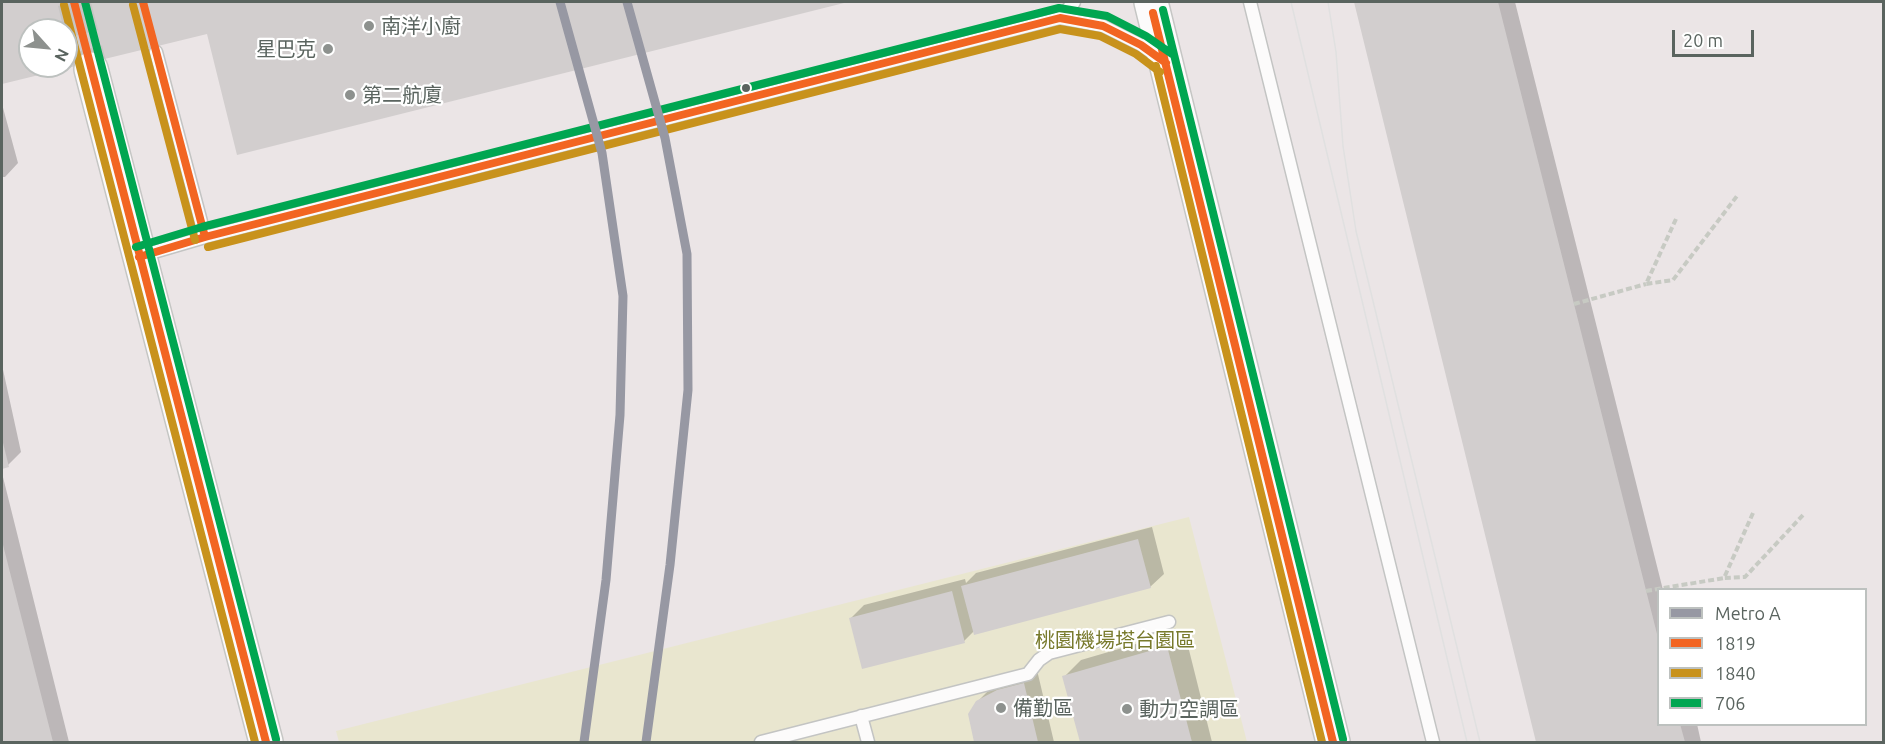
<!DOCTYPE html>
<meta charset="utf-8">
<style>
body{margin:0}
#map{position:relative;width:1885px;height:744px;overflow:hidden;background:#ebe5e6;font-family:Ubuntu,sans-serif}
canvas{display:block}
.frame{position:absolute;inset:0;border:3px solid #5a645f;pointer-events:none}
.legend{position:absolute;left:1657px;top:588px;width:210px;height:138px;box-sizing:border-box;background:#fff;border:2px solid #bdc1bf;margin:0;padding:8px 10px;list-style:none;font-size:18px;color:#5a645f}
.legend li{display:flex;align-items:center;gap:12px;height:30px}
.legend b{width:30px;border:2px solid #bdc1bf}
.north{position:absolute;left:18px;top:18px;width:60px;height:60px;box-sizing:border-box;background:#fff;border:2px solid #bdc1bf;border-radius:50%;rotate:117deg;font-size:16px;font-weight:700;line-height:24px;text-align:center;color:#5a645f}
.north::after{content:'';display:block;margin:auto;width:21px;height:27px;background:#8d918e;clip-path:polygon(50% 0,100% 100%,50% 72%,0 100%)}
.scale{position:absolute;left:1672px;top:30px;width:82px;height:27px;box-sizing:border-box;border:3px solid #5a645f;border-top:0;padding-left:8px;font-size:18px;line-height:21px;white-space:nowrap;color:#5a645f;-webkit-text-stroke:4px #fff;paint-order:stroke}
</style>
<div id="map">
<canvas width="1885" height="744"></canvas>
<div class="frame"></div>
<ul class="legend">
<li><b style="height:8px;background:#9798a3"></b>Metro A</li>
<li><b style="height:8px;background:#f26522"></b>1819</li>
<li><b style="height:8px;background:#c8921c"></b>1840</li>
<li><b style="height:8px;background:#00a651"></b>706</li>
</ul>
<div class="north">N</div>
<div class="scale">20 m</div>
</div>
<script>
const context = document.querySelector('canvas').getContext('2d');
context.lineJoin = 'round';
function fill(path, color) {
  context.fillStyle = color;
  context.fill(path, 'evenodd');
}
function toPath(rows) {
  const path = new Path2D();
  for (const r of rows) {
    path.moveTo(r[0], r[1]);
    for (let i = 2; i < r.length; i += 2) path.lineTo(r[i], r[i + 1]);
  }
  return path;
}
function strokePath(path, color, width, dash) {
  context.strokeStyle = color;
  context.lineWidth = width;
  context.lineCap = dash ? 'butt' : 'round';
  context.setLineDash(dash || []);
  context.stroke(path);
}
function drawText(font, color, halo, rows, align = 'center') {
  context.font = font + ' Ubuntu,"Noto Sans TC",sans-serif';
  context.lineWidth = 4.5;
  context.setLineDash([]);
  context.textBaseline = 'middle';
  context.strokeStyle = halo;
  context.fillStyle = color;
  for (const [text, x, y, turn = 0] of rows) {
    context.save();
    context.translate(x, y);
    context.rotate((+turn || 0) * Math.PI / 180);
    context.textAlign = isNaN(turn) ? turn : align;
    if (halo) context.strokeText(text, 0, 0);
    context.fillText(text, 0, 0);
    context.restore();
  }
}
const green = toPath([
 [1189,517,1247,742,339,742,336,731]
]);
const shadow = toPath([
 [2,2,845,2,238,153,208,31,2,82],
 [30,30,66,30,66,66,30,66],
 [1356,2,1515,2,1663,590,1658,590,1658,724,1697,724,1701,742,1537,742],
 [2,104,18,163,5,177,2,177],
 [2,365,21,452,8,465,2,467],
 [2,473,69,742,2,742],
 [1152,527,1164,574,1150,587,974,631,964,641,851,618,864,605,965,579,966,583,976,573],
 [1184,630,1212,742,1082,742,1064,677,1081,660],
 [1037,670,1054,742,975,742,970,715,977,702,991,688]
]);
const building = toPath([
 [2,2,848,2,237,155,207,34,2,84],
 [30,30,66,30,66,66,30,66],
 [1354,2,1498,2,1658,638,1658,724,1680,724,1685,742,1536,742],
 [2,439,9,467,2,469],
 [1138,539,1151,588,974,635,961,586],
 [2,541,53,742,2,742],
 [952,591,965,643,862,669,849,618],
 [1167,646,1192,742,1080,742,1062,676],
 [1024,683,1038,742,974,742,968,714,976,701,997,690]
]);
const secondaryTunnel = toPath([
 [74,2,91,69]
]);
const path = toPath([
 [1676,219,1646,284,1673,280,1737,196],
 [1574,304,1646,284],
 [1753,513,1724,578,1745,577,1804,514],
 [1646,591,1724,578]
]);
const lane = toPath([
 [1250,2,1433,742],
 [1060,18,1074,2],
 [156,52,205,237],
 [140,256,205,237,1060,18,1103,26,1141,45,1157,56],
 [861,716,868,742],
 [761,742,1028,674,1039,660,1049,653,1169,622]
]);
const secondary = toPath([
 [1151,2,1333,742],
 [91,69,266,742]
]);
const tram = toPath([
 [1291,2,1467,742],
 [1328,2,1336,52,1343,146,1356,231,1480,742]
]);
const bus1 = toPath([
 [74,2,266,742],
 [143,2,205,237],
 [1153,13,1333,742],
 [139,257,205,237,1060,18,1103,26,1141,45,1166,63]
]);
const bus2 = toPath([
 [64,5,255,742],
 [133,5,195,240],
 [1156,66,1322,742],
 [208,247,1060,29,1100,36,1136,54,1160,72]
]);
const bus3 = toPath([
 [85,2,276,739],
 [1163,10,1343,739],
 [136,247,202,227,1059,8,1107,16,1146,36,1172,54]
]);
const metro1 = toPath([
 [560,2,602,153,623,296,620,415,606,580,584,742],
 [627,2,665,138,687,254,688,390,670,565,646,742]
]);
const markers = [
 [369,26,6,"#8d918e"],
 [328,49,6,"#8d918e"],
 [746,88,5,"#5a645f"],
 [350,95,6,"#8d918e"],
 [1001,708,6,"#8d918e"],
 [1127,709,6,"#8d918e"]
];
const poiNames = [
 ["南洋小廚",381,26],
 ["星巴克",316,49,"right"],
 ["第二航廈",362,95],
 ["備勤區",1013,708],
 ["動力空調區",1139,709]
];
const parkNames = [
 ["桃園機場塔台園區",1115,640]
];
fill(green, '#e9e6cf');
fill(shadow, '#0003');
fill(building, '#d2cece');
strokePath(secondaryTunnel, '#c7c5c4', 33, [33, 16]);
strokePath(lane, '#c3c4c3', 15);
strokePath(secondary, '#c5c6c4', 36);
strokePath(path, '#c7cac3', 4, [6, 3]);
strokePath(lane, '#fcfbfb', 12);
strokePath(secondary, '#fcfbfb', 33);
strokePath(tram, '#e0e0e0', 1.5);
strokePath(bus1, '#f26522', 8);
strokePath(bus2, '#c8921c', 8);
strokePath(bus3, '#00a651', 8);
strokePath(metro1, '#9798a3', 9);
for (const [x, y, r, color] of markers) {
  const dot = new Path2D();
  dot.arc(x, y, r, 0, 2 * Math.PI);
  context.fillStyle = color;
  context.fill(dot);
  strokePath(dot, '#fff', 2);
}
drawText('20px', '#5a645f', '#fff', poiNames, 'left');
drawText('20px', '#787a2c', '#fff', parkNames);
</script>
